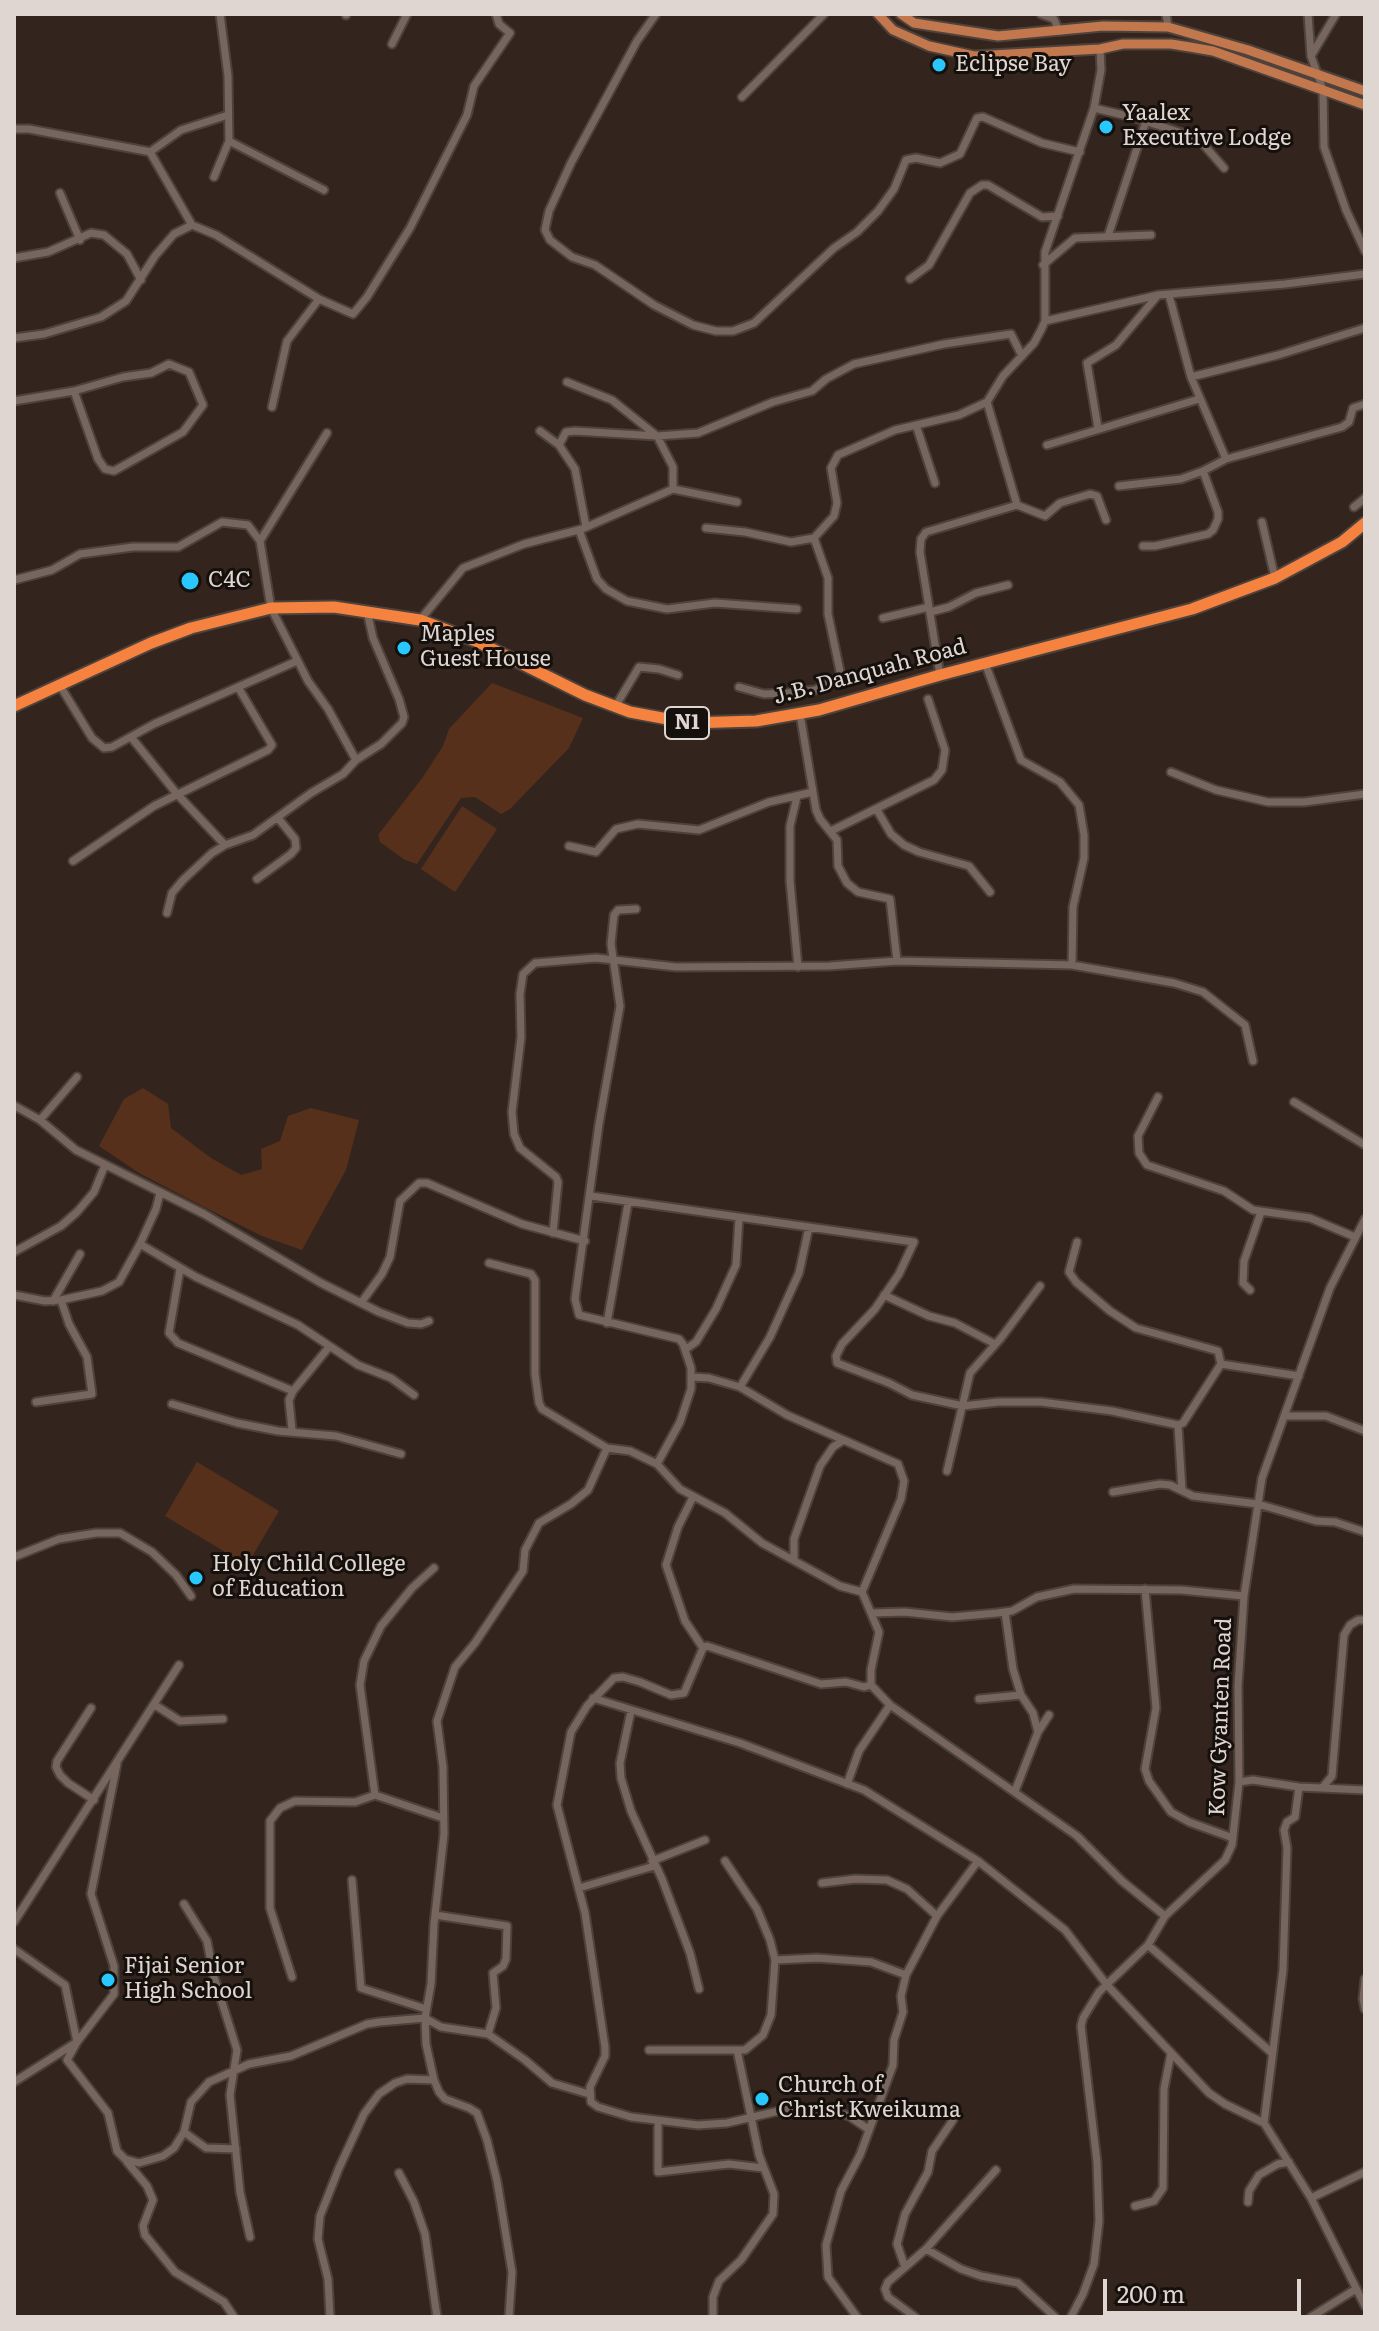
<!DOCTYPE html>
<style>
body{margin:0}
#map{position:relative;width:1379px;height:2331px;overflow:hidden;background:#33251e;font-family:Literata,serif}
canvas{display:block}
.frame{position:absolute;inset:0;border:16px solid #e0d6d1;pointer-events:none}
.scale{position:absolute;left:1103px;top:2279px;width:198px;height:36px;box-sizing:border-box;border:4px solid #e0d6d1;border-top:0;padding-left:10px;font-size:24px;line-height:28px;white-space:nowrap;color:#e0d6d1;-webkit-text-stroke:6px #16100c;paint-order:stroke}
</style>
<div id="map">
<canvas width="1379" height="2331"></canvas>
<div class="frame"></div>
<div class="scale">200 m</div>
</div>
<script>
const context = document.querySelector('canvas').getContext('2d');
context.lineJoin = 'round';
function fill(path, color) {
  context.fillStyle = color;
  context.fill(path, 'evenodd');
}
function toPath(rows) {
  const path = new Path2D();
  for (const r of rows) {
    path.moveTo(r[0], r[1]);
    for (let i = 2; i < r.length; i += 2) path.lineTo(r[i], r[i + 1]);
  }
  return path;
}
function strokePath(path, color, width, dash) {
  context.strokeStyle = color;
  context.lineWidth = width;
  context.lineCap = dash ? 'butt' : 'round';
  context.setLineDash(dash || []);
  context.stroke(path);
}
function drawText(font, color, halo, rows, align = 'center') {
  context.font = font + ' Literata,serif';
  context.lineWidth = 6;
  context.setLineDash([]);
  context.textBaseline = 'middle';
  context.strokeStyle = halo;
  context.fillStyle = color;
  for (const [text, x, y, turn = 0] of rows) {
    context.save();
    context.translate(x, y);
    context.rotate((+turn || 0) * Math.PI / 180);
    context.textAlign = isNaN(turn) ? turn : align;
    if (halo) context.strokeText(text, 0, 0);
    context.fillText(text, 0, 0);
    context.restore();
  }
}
const green = toPath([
 [492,683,583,718,569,748,510,809,501,814,475,797,461,798,417,864,405,860,380,842,378,835,423,777,443,746,449,729],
 [462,806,497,829,455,892,421,869],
 [143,1088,168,1104,171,1128,211,1158,241,1175,262,1169,261,1149,280,1141,288,1116,311,1108,359,1120,346,1170,302,1250,262,1236,202,1206,139,1173,99,1146,124,1099],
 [197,1462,279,1511,247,1565,165,1516]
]);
const minor = toPath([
 [220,14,228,76,229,141,324,190],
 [656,14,637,41,571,163,549,211,545,230,550,240,572,257,595,265,654,305,693,325,716,331,733,331,754,323,834,248,857,232,878,211,894,189,906,160,916,158,940,163,960,154,977,118,983,117,1042,143,1080,152],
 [1041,14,1054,19,1059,31],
 [1166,14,1168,27],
 [1308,14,1311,56,1323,90,1324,147,1346,210,1365,251],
 [346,15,346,14],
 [392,44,407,14],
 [1311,56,1336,14],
 [742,97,824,14],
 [1094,108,1132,117,1182,133,1203,144,1224,168],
 [228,115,181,130,150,152,192,225,216,235,319,299,353,314,367,297,410,228,467,115,474,86,510,33,499,24,496,14],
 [14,129,29,129,151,152],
 [214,177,229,141],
 [60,193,80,240],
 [1108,236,1146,121],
 [14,258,48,252,91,233,104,235,127,254,141,280],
 [1043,265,1075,238,1151,235],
 [910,279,929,265,970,193,982,185,988,185,1042,217,1058,216],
 [1169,295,1191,377,1226,459,1342,427,1349,422,1353,408,1365,404],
 [1045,321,1158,295,1285,284,1365,274],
 [14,338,44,334,101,317,126,301,155,256,174,234,192,225],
 [1191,377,1278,355,1365,328],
 [567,382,612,400,657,436,673,467,673,489],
 [14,401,74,391,123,377,151,373,169,364,189,372,203,405,183,432,114,471,105,469,98,459,74,391],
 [272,407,287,341,319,299],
 [916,425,935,483],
 [1098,428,1087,363,1116,345,1158,295],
 [540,431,559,445,575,469,586,527],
 [327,433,260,541,271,608,308,681,328,709,356,760],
 [559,445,566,432,575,431,657,436,698,433,773,402,812,391,826,379,854,364,944,344,1011,334,1022,356],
 [1047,445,1199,399],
 [1119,486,1181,479,1203,471,1226,459],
 [1017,505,987,402,1003,376,1034,343,1041,330,1045,321,1045,252,1094,108,1101,70,1100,49],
 [1017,505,1045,516,1060,503,1090,494,1097,496,1106,520],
 [1354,507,1365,498],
 [1262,522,1275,578],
 [706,528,745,532,791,542,814,538,834,516,837,503,831,468,838,455,895,430,959,415,987,402],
 [579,530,597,579,606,589,627,601,667,609,715,603,797,609],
 [1143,546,1155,546,1208,534,1213,530,1218,519,1218,512,1203,471],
 [14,580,52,570,80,554,133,547,178,547,222,522,248,525,260,541],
 [930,612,949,607,976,593,1008,585],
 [883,618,929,607],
 [420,620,463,568,524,544,582,529,673,489,737,502],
 [985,663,1021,760,1060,782,1079,805,1084,835,1084,858,1073,907,1072,965],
 [940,675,920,552,921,539,926,532,1017,505],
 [59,684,92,738,104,748,112,747,154,724,297,661],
 [739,687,764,694,788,693,815,690,841,676,828,614,828,578,814,538],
 [615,707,639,667,659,669,678,675],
 [800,714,816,810,820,819,837,840,838,866,847,883,858,892,890,899,897,961],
 [131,737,177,794,225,845],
 [1171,772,1216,790,1268,802,1304,802,1365,794],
 [797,797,790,826,790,881,798,967],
 [877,810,891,834,904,845,919,852,969,866,990,892],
 [831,831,934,780,942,770,945,750,928,699],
 [569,846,596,852,616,829,638,824,699,830,769,802,813,792],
 [73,861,154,806,268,750,272,745,238,687],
 [257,879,291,854,296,848,295,839,278,818],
 [636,909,618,910,614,915,611,944,620,1006,599,1124,575,1299,579,1315,679,1339,683,1344,691,1368,691,1389,680,1422,657,1464,680,1489,725,1513,762,1543,840,1586,862,1592,879,1632,871,1670,871,1685,890,1705,1077,1836,1122,1881,1165,1916],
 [167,913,172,893,183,880,212,853,225,845,253,835,311,793,343,774,356,760,381,744,402,723,404,717,399,699,373,638,367,611],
 [1158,1097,1138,1136,1139,1153,1147,1165,1224,1191,1253,1210,1310,1218,1355,1237],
 [1294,1102,1365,1145],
 [15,1106,40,1120,76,1150,204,1214,321,1283,379,1312,408,1323,421,1324,429,1321],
 [40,1120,77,1077],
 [591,1196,914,1242,899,1274,875,1309,842,1344,836,1356,837,1363,889,1383,912,1395,963,1406,998,1402,1041,1402,1112,1411,1178,1425,1183,1423,1221,1364,1218,1351,1136,1328,1110,1311,1076,1282,1069,1272,1077,1242],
 [553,1233,558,1182,556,1177,520,1148,514,1134,512,1112,521,1037,520,994,523,974,535,963,596,958,676,967,829,966,897,961,1072,965,1174,983,1203,992,1245,1025,1253,1061],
 [140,1244,196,1277,298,1325,358,1365,391,1378,414,1395],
 [14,1252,61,1226,77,1212,94,1192,105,1165],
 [489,1263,531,1274,535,1280,535,1374,539,1403,542,1409,607,1448],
 [180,1269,169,1333,178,1343,293,1391],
 [1250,1290,1243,1283,1244,1261,1261,1212],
 [14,1295,45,1301,61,1300,102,1291,119,1282,140,1244,156,1209,160,1193],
 [884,1295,929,1316,955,1323,995,1344],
 [53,1301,80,1254],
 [361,1303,382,1274,390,1257,400,1201,419,1183,427,1183,522,1224,585,1241],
 [607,1323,628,1203],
 [686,1349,696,1342,716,1309,736,1265,739,1218],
 [1221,1364,1299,1376],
 [692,1377,709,1378,740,1387,787,1415,898,1464,904,1481,901,1499,862,1592],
 [740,1387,770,1337,799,1273,809,1227],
 [36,1402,92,1394,87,1357,69,1324,61,1300],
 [172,1404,237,1423,278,1431,336,1436,401,1454],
 [1285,1416,1326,1416,1365,1431],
 [1178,1425,1182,1490],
 [292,1430,289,1400,293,1391,329,1347],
 [947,1471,970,1373,1001,1338,1040,1286],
 [1113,1492,1160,1484,1170,1485,1193,1496,1258,1504,1316,1521,1335,1522,1365,1532],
 [693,1497,678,1527,666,1565,685,1621,703,1648],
 [14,1557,59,1539,96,1533,120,1533,152,1552,176,1575,191,1596],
 [794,1559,794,1539,820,1466,833,1447,842,1441],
 [434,1568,412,1588,381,1626,364,1661,360,1685,375,1795,443,1818],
 [1145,1589,1156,1708,1145,1769,1149,1781,1171,1812,1189,1822,1233,1838],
 [1005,1612,1013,1669,1021,1695,1033,1713,1038,1732],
 [872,1613,905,1612,952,1617,997,1613,1012,1611,1037,1597,1074,1589,1181,1590,1244,1596],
 [593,1698,740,1743,864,1790,978,1861,1065,1930,1107,1985,1209,2093,1225,2104,1264,2123,1311,2198],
 [979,1699,1021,1695],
 [155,1705,180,1721,223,1719],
 [91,1708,57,1761,56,1767,60,1775,68,1783,94,1800],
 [631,1711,620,1763,621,1778,631,1811,662,1879,690,1953,699,1989],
 [1239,1782,1253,1780,1299,1787,1365,1790],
 [847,1784,859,1751,890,1705],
 [1322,1788,1332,1776,1344,1635,1350,1625,1358,1620,1365,1620],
 [1015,1791,1038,1732,1049,1715],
 [652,1861,705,1840],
 [352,1880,361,1988,426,2009],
 [822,1883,855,1879,887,1880,907,1889,937,1916],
 [579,1888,654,1866],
 [184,1904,207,1941,214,1977,237,2050,230,2095,240,2192,250,2237],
 [14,1922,179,1665],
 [1148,1945,1272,2053],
 [14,1949,65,1985,77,2042,67,2060,108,2113,117,2151,125,2159,139,2163,163,2156,174,2148,184,2132,191,2102,209,2082,249,2064,291,2056,367,2024,379,2022,425,2018,441,2027,488,2034,496,2008,493,1973,503,1966,506,1959,507,1926,435,1915],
 [775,1960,817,1958,871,1962,906,1975],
 [292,1977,270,1908,270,1821,280,1808,295,1801,355,1802,375,1795],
 [1365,1979,1363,1999,1365,2009],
 [488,2034,525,2060,552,2083,589,2094],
 [649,2050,745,2050,763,2035,771,2015,775,1960,770,1940,757,1909,725,1861],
 [14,2082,77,2042,114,1994,114,1966,91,1894,117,1764],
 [658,2122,658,2172,729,2164,763,2168],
 [1264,2123,1283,1970,1287,1848,1284,1830,1287,1822,1295,1817,1299,1787],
 [868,2129,849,2116,824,2108,783,2110,727,2123,698,2125,631,2117,598,2107,591,2102,590,2087,605,2056,605,2047,585,1913,557,1805,571,1732,587,1706,614,1678,623,1677,640,1682,671,1695,684,1693,703,1648,707,1646,821,1684,846,1682,864,1687,871,1685],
 [184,2132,206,2148,236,2149],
 [127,2162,147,2186,153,2200,143,2226,145,2235,175,2272,224,2302,234,2317],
 [1365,2172,1311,2198,1365,2306],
 [399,2173,414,2202,425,2234,437,2317],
 [1248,2202,1249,2191,1259,2175,1278,2164,1289,2162],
 [1135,2206,1154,2201,1163,2188,1164,2089,1171,2053],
 [926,2249,996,2170],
 [905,2267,897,2244,905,2214,928,2172,932,2151,953,2120],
 [330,2317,328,2279,318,2239,320,2216,339,2168,364,2114,379,2094,395,2083,407,2079,434,2080],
 [509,2317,512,2272,497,2181,487,2140,477,2113,469,2108,445,2099,439,2092,434,2080,426,2044,425,2018,431,1984,434,1924,444,1834,443,1767,437,1721,455,1667,475,1643,523,1571,525,1550,539,1523,571,1504,588,1490,607,1448,630,1451,657,1464],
 [713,2317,713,2297,719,2281,741,2260,773,2214,774,2194,759,2155,737,2050],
 [857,2317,828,2277,826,2245,841,2191,860,2155,893,2065,894,2040,903,2012,901,1996,906,1975,937,1916,978,1861],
 [915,2317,888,2297,885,2289,888,2282,926,2249,961,2269,981,2276,1018,2283,1055,2317],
 [1071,2317,1083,2294,1094,2264,1099,2221,1097,2162,1081,2026,1083,2018,1099,1992,1148,1945,1165,1916,1225,1860,1232,1845,1239,1782,1238,1686,1244,1596,1262,1478,1330,1288,1365,1219],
 [1311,2317,1356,2289]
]);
const major = toPath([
 [878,14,893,30,929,46,974,56,1100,49,1123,44,1171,44,1190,47,1213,51,1365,105],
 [901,14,914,23,998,36,1103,26,1168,27,1248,50,1365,91]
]);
const highway = toPath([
 [14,706,151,643,191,628,271,608,334,607,420,620,476,641,585,695,630,712,689,723,756,721,819,710,940,675,1192,609,1275,578,1342,542,1365,523]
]);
const markers = [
 [939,65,8,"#28c8ff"],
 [1106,127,8,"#28c8ff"],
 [190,581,10,"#28c8ff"],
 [404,648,8,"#28c8ff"],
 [196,1578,8,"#28c8ff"],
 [108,1980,8,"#28c8ff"],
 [762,2099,8,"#28c8ff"]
];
const shields = [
 [687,723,44]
];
const shieldNames = [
 ["N1",687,723]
];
const poiNames = [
 ["Eclipse Bay",955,65],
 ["Yaalex",1122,114],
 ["Executive Lodge",1122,139],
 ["C4C",208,581],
 ["Maples",420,635],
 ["Guest House",420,660],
 ["Holy Child College",212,1565],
 ["of Education",212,1590],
 ["Fijai Senior",124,1967],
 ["High School",124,1992],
 ["Church of",778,2086],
 ["Christ Kweikuma",778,2111]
];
const streetNames = [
 ["J.B. Danquah Road",870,672,-15],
 ["Kow Gyanten Road",1221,1717,-88]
];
fill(green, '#57301b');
strokePath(minor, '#4d423c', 11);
strokePath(major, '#4d423c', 13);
strokePath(highway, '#4d423c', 15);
strokePath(minor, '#76665d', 7);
strokePath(major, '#c3774c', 9);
strokePath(highway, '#f68240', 11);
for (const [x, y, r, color] of markers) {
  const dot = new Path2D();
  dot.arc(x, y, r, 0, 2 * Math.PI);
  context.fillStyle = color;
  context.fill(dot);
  strokePath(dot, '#16100c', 3);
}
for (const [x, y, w] of shields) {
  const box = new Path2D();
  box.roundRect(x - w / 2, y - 16, w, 32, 6);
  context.fillStyle = '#16100c';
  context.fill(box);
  strokePath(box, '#e0d6d1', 2);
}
drawText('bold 20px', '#e0d6d1', null, shieldNames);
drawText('22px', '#e0d6d1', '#16100c', poiNames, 'left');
drawText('22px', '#e0d6d1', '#16100c', streetNames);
</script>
